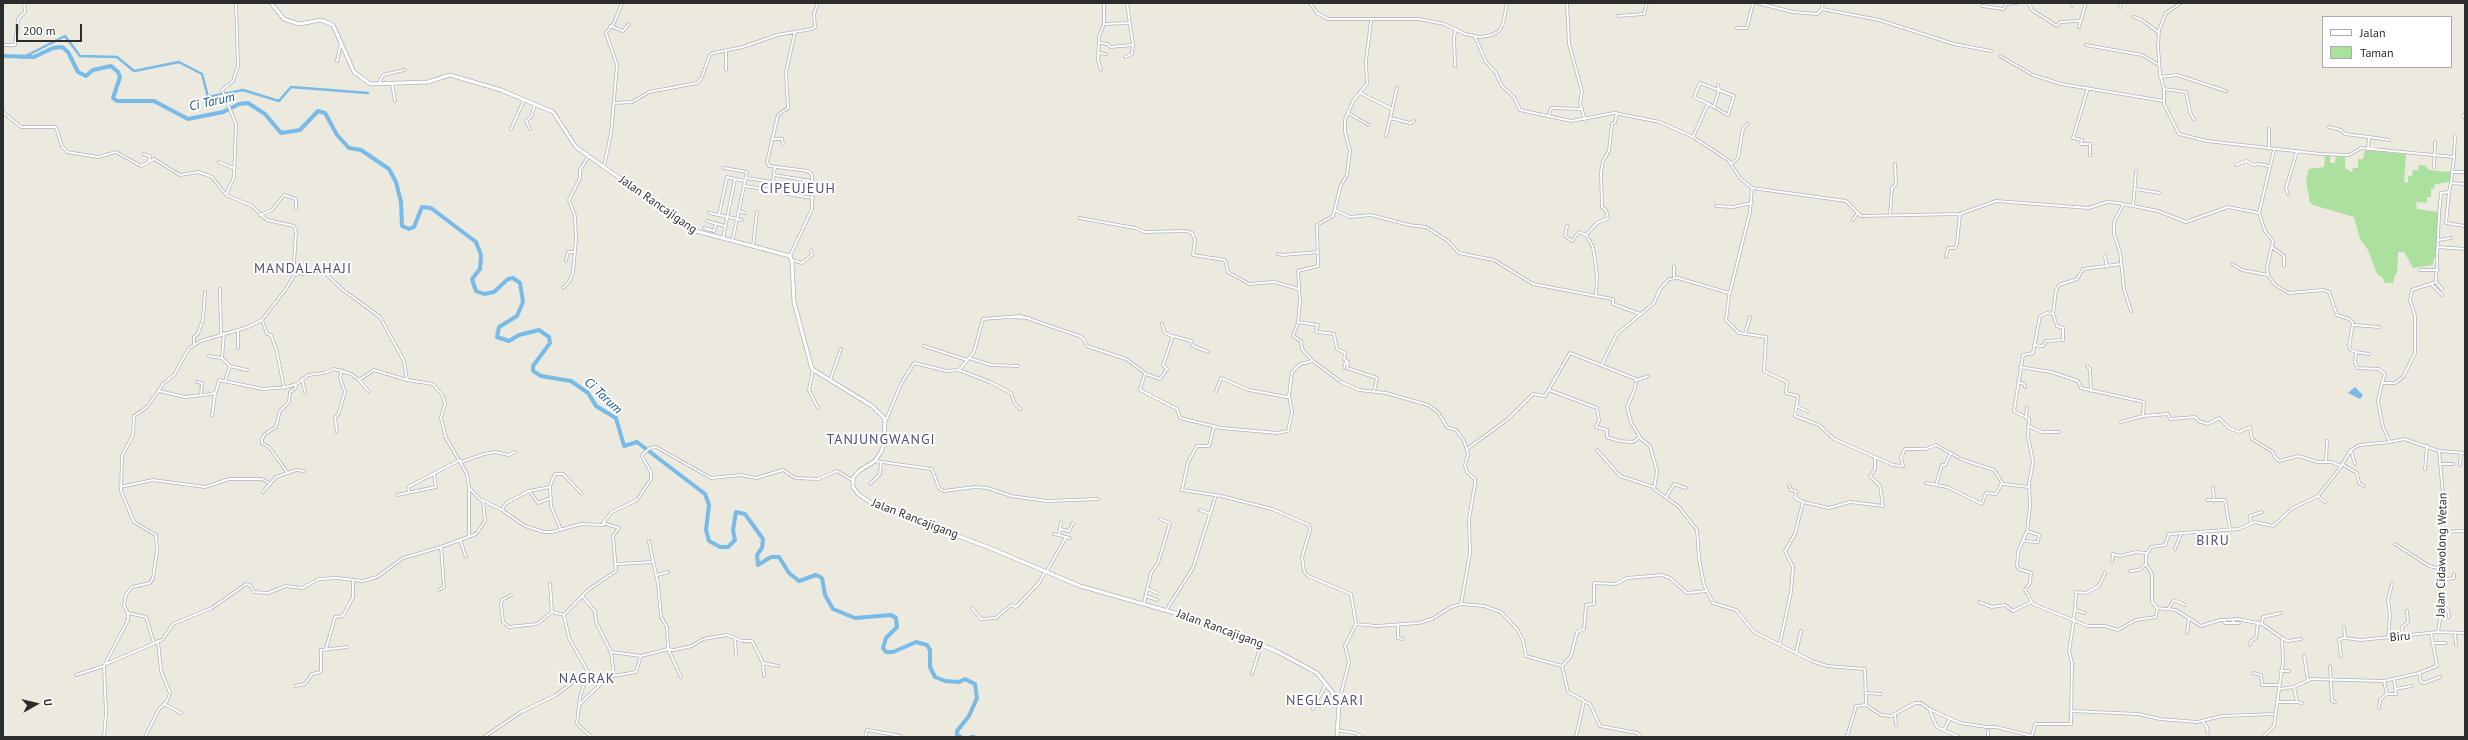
<!DOCTYPE html>
<style>
body{margin:0}
#map{position:relative;width:2468px;height:740px;overflow:hidden;background:#ece9df;font-family:"PT Sans",sans-serif}
canvas{display:block}
.frame{position:absolute;inset:0;border:4px solid #2c2c2c;pointer-events:none}
.legend{position:absolute;left:2322px;top:16px;width:130px;height:52px;box-sizing:border-box;background:#fff;border:1px solid #ababab;margin:0;padding:5px 7px;list-style:none;font-size:12px;color:#2c2c2c}
.legend li{display:flex;align-items:center;gap:8px;height:20px}
.legend b{width:20px;border:1px solid #ababab}
.north{position:absolute;left:16px;top:684px;width:40px;height:40px;-webkit-text-stroke:3px #fff;paint-order:stroke;rotate:82deg;font-size:11px;font-weight:700;line-height:16px;text-align:center;color:#2c2c2c}
.north::after{content:'';display:block;margin:auto;width:14px;height:18px;background:#2c2c2c;clip-path:polygon(50% 0,100% 100%,50% 72%,0 100%)}
.scale{position:absolute;left:16px;top:24px;width:66px;height:18px;box-sizing:border-box;border:2px solid #2c2c2c;border-top:0;padding-left:5px;font-size:12px;line-height:14px;white-space:nowrap;color:#2c2c2c;-webkit-text-stroke:3px #fff;paint-order:stroke}
</style>
<div id="map">
<canvas width="2468" height="740"></canvas>
<div class="frame"></div>
<ul class="legend">
<li><b style="height:5px;background:#fff"></b>Jalan</li>
<li><b style="height:11px;background:#abe09f"></b>Taman</li>
</ul>
<div class="north">U</div>
<div class="scale">200 m</div>
</div>
<script>
const context = document.querySelector('canvas').getContext('2d');
context.lineJoin = 'round';
function fill(path, color) {
  context.fillStyle = color;
  context.fill(path, 'evenodd');
}
function toPath(rows) {
  const path = new Path2D();
  for (const r of rows) {
    path.moveTo(r[0], r[1]);
    for (let i = 2; i < r.length; i += 2) path.lineTo(r[i], r[i + 1]);
  }
  return path;
}
function strokePath(path, color, width, dash) {
  context.strokeStyle = color;
  context.lineWidth = width;
  context.lineCap = dash ? 'butt' : 'round';
  context.setLineDash(dash || []);
  context.stroke(path);
}
function drawText(font, color, halo, rows, align = 'center') {
  context.font = font + ' "PT Sans",sans-serif';
  context.lineWidth = 4;
  context.setLineDash([]);
  context.textBaseline = 'middle';
  context.strokeStyle = halo;
  context.fillStyle = color;
  for (const [text, x, y, turn = 0] of rows) {
    context.save();
    context.translate(x, y);
    context.rotate((+turn || 0) * Math.PI / 180);
    context.textAlign = isNaN(turn) ? turn : align;
    if (halo) context.strokeText(text, 0, 0);
    context.fillText(text, 0, 0);
    context.restore();
  }
}
const green = toPath([
 [2365,150,2406,154,2404,182,2408,183,2408,176,2412,176,2413,170,2418,170,2419,165,2426,166,2428,170,2450,172,2450,182,2435,184,2434,189,2431,189,2431,197,2427,197,2427,203,2416,202,2417,209,2438,212,2437,258,2434,257,2433,265,2413,268,2404,252,2398,252,2397,273,2395,275,2393,283,2385,283,2382,277,2377,274,2368,250,2360,239,2354,217,2313,205,2310,202,2306,181,2309,169,2324,167,2325,156,2330,156,2330,163,2335,163,2336,156,2345,157,2345,168,2352,172,2353,168,2358,168,2358,159,2363,159]
]);
const water = toPath([
 [2355,387,2363,395,2360,399,2348,393]
]);
const canal = toPath([
 [22,58,65,36,80,56,117,57,134,71,179,62,202,74,208,97,243,90,279,101,291,87,368,93]
]);
const river = toPath([
 [3,56,34,57,53,48,62,47,68,52,78,72,86,76,93,70,111,66,118,72,120,77,113,98,117,101,154,101,188,119,223,112,239,104,248,103,265,114,281,133,300,130,318,111,325,113,337,135,349,148,361,150,389,169,396,182,401,202,402,226,409,229,414,227,422,207,431,208,476,242,481,255,480,269,472,279,476,291,484,294,494,292,508,279,513,278,520,283,523,302,517,316,499,327,497,337,509,341,519,335,539,330,549,337,550,343,533,366,533,371,541,376,571,381,588,393,596,406,616,418,624,446,637,442,705,494,709,505,706,530,709,541,720,547,728,547,735,540,733,530,736,512,745,514,763,539,762,548,757,555,758,565,771,557,779,557,789,573,799,581,816,575,822,578,825,595,833,609,855,618,891,615,896,618,897,627,886,638,883,648,886,652,893,652,916,642,927,645,930,650,930,667,935,677,945,681,959,682,965,679,975,684,977,698,969,716,957,731,957,735,961,737],
 [971,737,974,737]
]);
const minor = toPath([
 [1310,3,1317,13,1328,19,1419,19,1444,24,1465,34,1480,37,1492,35,1499,31,1503,24,1507,3],
 [1567,3,1569,44,1582,91,1580,104,1585,120],
 [1757,3,1793,12,1817,14,1822,9,1879,20,1954,44,1991,51],
 [2029,3,2032,10,2057,26,2060,22,2080,21],
 [2181,3,2166,13,2159,30,2158,46,2160,74,2164,89,2164,104,2179,134,2207,141,2321,154,2349,155,2361,148,2454,157,2451,183,2465,184],
 [1982,6,2004,9,2006,4,2017,3],
 [2072,6,2073,3],
 [2120,7,2121,3],
 [1822,9,1823,3],
 [1618,16,1644,14,1647,3],
 [2134,17,2142,20,2158,32],
 [1371,21,1366,61,1367,84,1353,101,1345,120,1345,132,1350,151,1347,175,1341,185,1333,216,1317,225,1318,266,1298,271,1300,302,1298,323,1293,336,1301,341,1302,349,1313,361,1341,382,1359,390,1386,393,1428,405,1438,412,1447,427,1456,430,1464,441,1468,454,1465,465,1467,472,1475,479,1475,484,1469,519,1470,553,1461,604],
 [1104,24,1129,23],
 [610,26,623,31,629,24],
 [2079,27,2086,3],
 [1737,28,1747,28,1753,3],
 [1475,37,1486,62,1496,73,1502,86,1514,97,1520,110,1571,121,1614,113,1660,122,1693,137,1719,154,1729,161,1740,178,1752,188,1846,201,1861,216,1960,214,1996,201,2089,208,2107,202,2118,203,2158,211,2186,222,2228,207,2259,213],
 [1100,43,1108,44,1110,47,1133,45,1127,3],
 [3,45,15,45,18,19,25,12,24,3],
 [2086,45,2142,55,2159,65],
 [726,51,726,70],
 [1099,53,1106,54],
 [2000,56,2033,75,2061,84,2164,101],
 [1125,57,1132,54,1133,45],
 [337,61,341,43],
 [1455,66,1454,37,1456,29],
 [1101,70,1098,60,1099,37,1104,24,1104,3],
 [2160,77,2177,75,2226,91],
 [379,83,383,75,404,70],
 [392,83,395,101],
 [2088,88,2073,138,2082,140,2081,144,2090,144,2090,155],
 [2164,89,2186,92,2190,112,2194,120],
 [1360,93,1392,109],
 [614,103,632,102,649,92,697,83,701,79,710,55,713,53,743,47,777,35,812,29,815,27,814,14,818,3],
 [1709,104,1694,97,1700,83,1734,96,1728,115,1714,107],
 [3,112,21,127,56,127,62,146,67,152,98,157,116,152,141,166,154,159,180,175,198,172,207,175,212,177,226,195,234,177,236,124,222,90,233,81,238,66,236,3],
 [1348,113,1369,125],
 [2465,114,2463,116,2465,118],
 [1549,115,1551,108,1582,109],
 [1390,118,1410,123,1414,121],
 [2329,127,2341,130,2345,134,2369,137,2368,149],
 [511,129,524,100],
 [530,129,526,121,531,117,535,105],
 [1386,136,1397,88],
 [1693,137,1707,106,1709,104,1714,107,1719,90,1718,85],
 [2369,137,2389,140],
 [773,139,782,139,783,144],
 [2269,149,2269,129],
 [2274,150,2259,213,2265,231,2273,241,2267,267,2268,275,2275,285,2289,293,2323,290,2329,292,2337,315,2349,319,2353,323,2349,347,2351,350,2356,352,2355,363,2358,368,2379,369,2385,374,2382,383,2395,383,2403,377,2415,353,2415,316,2410,300,2412,290,2436,282],
 [143,154,150,156,149,161],
 [2454,157,2455,136],
 [219,162,233,168],
 [1731,164,1738,158,1743,128,1748,124],
 [2236,165,2246,161,2254,165,2259,164,2269,166],
 [604,166,611,134,617,65,606,33,614,23,622,3],
 [2434,167,2435,142],
 [724,168,747,172,733,238],
 [2452,172,2465,172],
 [774,175,811,181],
 [746,178,773,182,775,167],
 [773,184,812,190],
 [744,186,772,190,773,183],
 [789,186,787,194,813,198],
 [1752,188,1750,212,1729,296,1726,320,1739,333,1766,337,1764,371,1787,382,1786,393,1798,396,1795,416,1819,425,1834,439,1893,465,1903,466,1901,458,1905,449,1926,449,1936,445,1963,460,1994,470,2003,484,2029,487],
 [2135,189,2160,193],
 [2449,192,2446,223,2465,226],
 [2288,194,2286,188,2297,151],
 [226,195,252,206,267,220,294,226,296,232,294,263,296,272,302,274,322,270,343,290,380,317,404,361,407,380,433,384,443,396,445,404,441,418,446,438,467,474,469,488,480,499,502,510,525,526,544,532,552,532,581,524,603,525],
 [2123,205,2114,222,2114,234,2120,252,2124,289,2131,311],
 [1716,206,1733,207,1752,203],
 [2133,206,2136,172],
 [1335,210,1350,217,1371,215,1409,225,1426,227,1448,241,1459,253,1494,260,1533,284,1596,296,1597,275,1593,247,1586,235,1597,223,1608,218,1606,210,1602,207,1601,172,1603,161,1609,151,1612,124,1615,122,1617,113],
 [739,211,745,213],
 [709,213,742,220],
 [260,215,272,210,284,195,296,199,296,208],
 [719,215,727,177,735,179],
 [1890,215,1892,188,1896,184,1895,164],
 [1079,218,1135,228,1145,232,1186,231,1192,233,1195,240,1193,255,1225,260,1228,272,1249,284,1274,282,1299,289],
 [1853,220,1857,214],
 [707,221,725,226],
 [1567,226,1565,236,1572,241,1579,232,1586,235],
 [704,228,714,231,716,223],
 [723,238,735,179,745,181],
 [2439,240,2451,238],
 [753,246,757,212],
 [2272,247,2284,256,2284,266],
 [2438,247,2465,249],
 [1278,254,1283,255,1318,252],
 [790,256,812,209,812,175,808,171,769,166,767,162,778,115,788,108,786,72,795,32],
 [2105,256,2107,267],
 [1946,257,1948,248,1955,248,1957,244,1960,214],
 [566,260,568,252,574,252],
 [792,260,802,263,812,255,811,250],
 [2121,264,2083,269,2077,279,2059,285,2056,290,2053,314,2047,313,2040,316,2033,353,2023,355,2014,411,2029,419,2028,436,2033,462,2029,484,2030,506,2027,531,2018,552,2017,566,2019,569,2031,573,2030,583,2025,590,2033,604,2088,626,2105,626,2118,630,2136,620,2156,617,2157,608],
 [2232,264,2242,270,2268,275],
 [1674,266,1674,278],
 [2420,270,2438,270],
 [2432,285,2442,295],
 [563,288,569,282,573,273,576,239,575,216,569,200,580,178,580,170,588,157],
 [220,289,221,334],
 [2442,289,2436,282,2439,215,2441,193,2449,192,2451,183],
 [1596,296,1613,299,1613,304,1640,314],
 [1006,317,1030,318],
 [262,320,267,334,271,335,277,352,284,388],
 [1298,322,1318,325,1316,331,1318,332,1334,334,1337,349,1345,353,1344,359,1348,362,1347,368,1377,378,1374,391],
 [1162,324,1165,333,1172,336],
 [2354,325,2379,327],
 [238,330,238,348],
 [224,333,222,358,230,366,247,370],
 [1745,334,1750,317],
 [194,344,194,337,198,334,203,319,205,292],
 [2034,345,2043,346,2046,341,2063,340,2063,328,2057,326,2053,314],
 [924,346,967,360],
 [2356,352,2369,354],
 [209,356,222,358],
 [969,358,991,365,1018,366],
 [1602,364,1617,334,1654,303,1660,289,1669,279,1678,278,1729,293],
 [2087,366,2090,369,2091,391],
 [2020,367,2051,372,2078,381,2081,388,2144,402,2143,416,2121,422],
 [1344,368,1346,361],
 [813,370,809,390,818,408],
 [959,370,974,352,983,319,1021,316,1079,336,1083,338,1087,346,1126,359,1145,373,1140,390,1177,409,1180,418,1221,428,1277,433,1288,431,1292,412,1289,395,1292,372,1300,364,1313,361],
 [1146,374,1160,379,1167,369,1163,365,1173,336,1191,341,1193,346,1209,352],
 [302,379,305,392],
 [359,380,374,370,407,380],
 [830,380,841,349],
 [1637,380,1649,376],
 [225,381,230,366],
 [197,382,202,383,201,395],
 [2018,382,2024,384,2025,387],
 [2382,383,2378,401,2383,427,2390,442,2404,439,2439,451,2465,453],
 [1549,390,1597,408,1599,420,1596,427,1607,430,1607,437,1619,441,1633,442,1640,437],
 [159,391,185,397,212,394,216,392,219,380,263,389,286,387,297,384,308,375,324,373,334,369,351,374,359,380,369,392],
 [1216,391,1221,378,1249,390,1287,397,1289,395],
 [1796,406,1807,411],
 [212,416,215,394],
 [2143,416,2168,414,2170,419,2195,417,2199,421,2208,424,2219,418,2229,428,2239,432,2250,427,2252,439,2273,452,2274,456,2279,461,2299,456,2317,462,2331,462,2341,466],
 [2026,417,2027,407],
 [886,420,901,384,914,363,947,371,959,370,990,382,1011,393,1015,404,1020,409],
 [2028,426,2042,432,2059,432],
 [1214,427,1209,446,1197,446,1188,462,1182,490,1221,496,1272,509,1309,525,1310,530,1302,557,1304,571,1308,576,1351,594,1356,624],
 [337,432,335,417,338,415,345,392,340,378,342,370],
 [2390,442,2359,445,2351,450,2340,468,2318,496,2293,508,2273,526,2255,522,2239,529,2169,534,2165,545,2151,547,2146,555,2146,564,2152,574,2152,602,2157,608,2176,610,2201,626,2220,620,2238,619,2262,624,2282,638,2283,662,2279,689,2294,687,2311,679,2384,681,2419,673,2437,666,2431,633],
 [1467,449,1508,419,1533,394,1545,396,1570,353,1636,379,1635,389,1627,407,1631,422,1641,439,1650,446,1657,471,1654,489,1678,506,1697,530,1699,559,1704,585,1713,603,1736,610,1754,632,1812,661,1827,666,1865,669,1866,705,1881,715,1891,716,1915,703,1921,703,1929,709,1937,727,1959,737],
 [1597,450,1620,476,1654,487],
 [2351,450,2355,464],
 [875,461,932,469,939,488,943,491,975,487,988,488,1011,496,1047,501,1098,499],
 [461,462,484,454,495,452,509,455,515,452],
 [2326,462,2327,441],
 [2342,464,2357,473,2359,483,2364,486],
 [2440,464,2453,464],
 [2460,465,2461,453],
 [2425,469,2427,446],
 [287,472,269,447,262,443,262,439,265,434,276,427,280,411,289,402,290,392,296,388,295,384],
 [1926,483,1947,487,1982,504,1986,493,1996,494,2002,483],
 [870,484,880,474,881,462],
 [1789,485,1791,490,1796,491,1795,498,1803,502],
 [1936,485,1942,465,1945,465,1951,453],
 [120,487,153,480,205,487,229,479,262,479,269,483],
 [2213,487,2214,501],
 [529,491,538,503,551,498],
 [263,492,276,477,296,470,304,471],
 [409,492,408,487,460,460],
 [397,495,436,487,434,474],
 [2318,496,2325,502],
 [1666,497,1674,484,1686,488],
 [2207,500,2225,500,2230,529],
 [502,510,506,503,529,491,550,487],
 [1200,510,1210,514],
 [2251,523,2250,516,2262,512],
 [1060,529,1069,531,1073,523],
 [561,530,551,506,550,486,555,474,563,474,581,493],
 [2442,532,2465,531],
 [1054,534,1066,537],
 [1059,535,1061,522],
 [469,536,469,489],
 [460,540,466,557],
 [649,541,658,584,661,617,667,627,668,649,681,677],
 [2023,541,2038,542,2039,535,2027,531],
 [2395,544,2429,566,2442,569],
 [2175,549,2181,534],
 [2112,562,2113,554,2120,556,2136,552,2146,553],
 [617,564,653,562],
 [1047,571,1066,537,1070,538],
 [2130,571,2139,570,2146,564],
 [657,575,668,572],
 [2442,580,2454,578,2454,574],
 [550,583,552,612],
 [1148,589,1157,593],
 [439,590,444,587,441,547],
 [511,595,502,600,501,604,503,622,509,627,537,624,552,612,564,615],
 [582,596,595,611,596,622,611,652,641,656,668,649,674,650,692,646,703,639,727,635,742,641,752,641,763,663,778,666],
 [1146,596,1157,600],
 [1979,602,1992,607,2005,605,2013,611,2031,602],
 [1144,603,1151,573,1158,563,1170,523,1160,519],
 [2442,607,2448,610,2449,617],
 [972,608,981,619,996,618,1011,605,1016,607,1039,583,1045,572],
 [1167,609,1193,568,1216,495],
 [2168,609,2174,600,2185,605],
 [2075,610,2076,592,2086,593,2099,586,2105,573],
 [128,613,146,617,154,643],
 [2073,620,2075,610,2085,613],
 [2224,620,2225,623,2233,623,2234,619],
 [2233,623,2239,623],
 [2262,624,2263,617,2281,613],
 [1398,625,1398,638,1403,639],
 [2344,628,2345,638,2361,640,2438,632,2465,633],
 [2438,632,2442,607,2443,494,2439,451],
 [2187,633,2189,618],
 [2455,634,2456,645],
 [2403,637,2402,627,2408,622,2407,611],
 [2282,638,2288,641,2301,639],
 [2388,638,2390,615,2388,600,2392,584],
 [735,639,736,655],
 [1780,643,1791,592,1793,567,1785,551,1795,534,1803,502,1829,508,1850,502,1883,506,1880,486,1870,476,1875,469,1875,457],
 [2432,643,2446,643],
 [2250,645,2251,641,2256,638,2258,622],
 [326,649,335,617,343,616,353,597,353,581],
 [611,652,614,675],
 [1796,653,1801,631],
 [2304,655,2308,681],
 [2341,657,2339,639,2345,638],
 [763,663,764,676],
 [106,664,162,640,173,624,212,608,246,584,250,585,254,592,268,593,286,586,302,588,319,579,337,578,363,581,377,577,403,558,441,547,476,534,485,521,483,501],
 [1562,666,1571,656,1577,632,1584,629,1586,605,1594,604,1594,583,1616,584,1627,578,1662,575,1670,578,1687,593,1706,591],
 [2330,666,2332,701,2335,702],
 [2280,671,2289,671],
 [2253,673,2261,675,2262,685,2279,685],
 [2419,673,2421,682,2424,683,2440,677],
 [1252,674,1261,645],
 [76,675,104,666],
 [295,686,305,684,312,674,321,672,321,650,347,647],
 [2294,687,2297,702,2302,703],
 [2395,689,2412,686],
 [1866,693,1881,694],
 [2387,694,2396,694,2394,679],
 [1339,702,1349,662,1345,646,1356,624,1376,626,1419,623,1432,619,1451,607,1461,604,1484,606,1501,612,1517,629,1523,640,1526,656,1562,666,1568,692,1590,704,1600,726,1637,733,1641,737],
 [2278,702,2297,702],
 [164,704,181,713],
 [579,705,608,677,636,672,641,656],
 [2379,708,2380,700,2387,694,2384,681],
 [1313,709,1326,684],
 [1929,709,1960,723,1986,727,1996,727,2032,736,2035,724,2071,724,2072,663,2069,651,2074,620],
 [2072,711,2138,714,2160,719,2197,722,2222,716,2276,714],
 [1895,715,1896,724],
 [2202,721,2207,727,2208,733],
 [1337,730,1355,733,1363,737],
 [1944,730,1949,720],
 [1988,731,1988,737],
 [104,737,106,713,104,666,128,620,128,613,124,606,126,594,132,587,150,583,153,578,157,551,156,535,134,522,121,491,122,456,133,435,134,416,147,407,163,384,174,375,189,348,201,341,248,327,262,320,286,289,296,272],
 [145,737,159,709,167,701,170,693,161,671,158,641],
 [484,737,521,712,556,695,588,671],
 [592,737,580,727,577,723,580,697,588,672,569,638,564,615,588,590,616,571,613,536,619,528,603,523,612,512,637,500,651,479,651,472,642,456,644,453,650,448,656,447,711,478,741,475,756,478,783,470,795,478,818,479,837,471,852,480],
 [865,737,867,730,901,736],
 [1576,737,1584,701],
 [1847,737,1856,706,1866,705],
 [2263,737,2274,726,2279,689]
]);
const secondary = toPath([
 [271,3,284,19,299,24,321,20,333,25,354,72,370,84,428,82,450,75,501,90,553,112,576,147,692,230,790,256,792,262,794,302,812,369,872,406,885,419,884,444,881,452,875,461,859,471,853,478,853,487,858,494,871,503,990,548,1080,586,1210,623,1278,652,1317,673,1332,692,1339,703,1337,737]
]);
const streetNames = [
 ["Jalan Rancajigang",658,205,35],
 ["Jalan Rancajigang",915,519,21],
 ["Jalan Cidawolong Wetan",2442,555,-89],
 ["Jalan Rancajigang",1220,629,20],
 ["Biru",2400,637,-5]
];
const waterNames = [
 ["Ci Tarum",212,102,-13],
 ["Ci Tarum",603,396,43]
];
const quarterNames = [
 ["CIPEUJEUH",798,189],
 ["MANDALAHAJI",303,269],
 ["TANJUNGWANGI",881,440],
 ["BIRU",2213,541],
 ["NAGRAK",587,679],
 ["NEGLASARI",1325,701]
];
fill(green, '#abe09f');
fill(water, '#78bae8');
strokePath(canal, '#78bae8', 2.5);
strokePath(river, '#78bae8', 4);
strokePath(minor, '#b2b3be', 3.5);
strokePath(secondary, '#b2b3be', 4.5);
strokePath(minor, '#fff', 2);
strokePath(secondary, '#fff', 3);
drawText('12px', '#2c2c2c', '#fff', streetNames);
drawText('italic 13px', '#155796', '#fff', waterNames);
context.letterSpacing = '1px';
drawText('14px', '#4e507a', '#fff', quarterNames);
context.letterSpacing = '0px';
</script>
